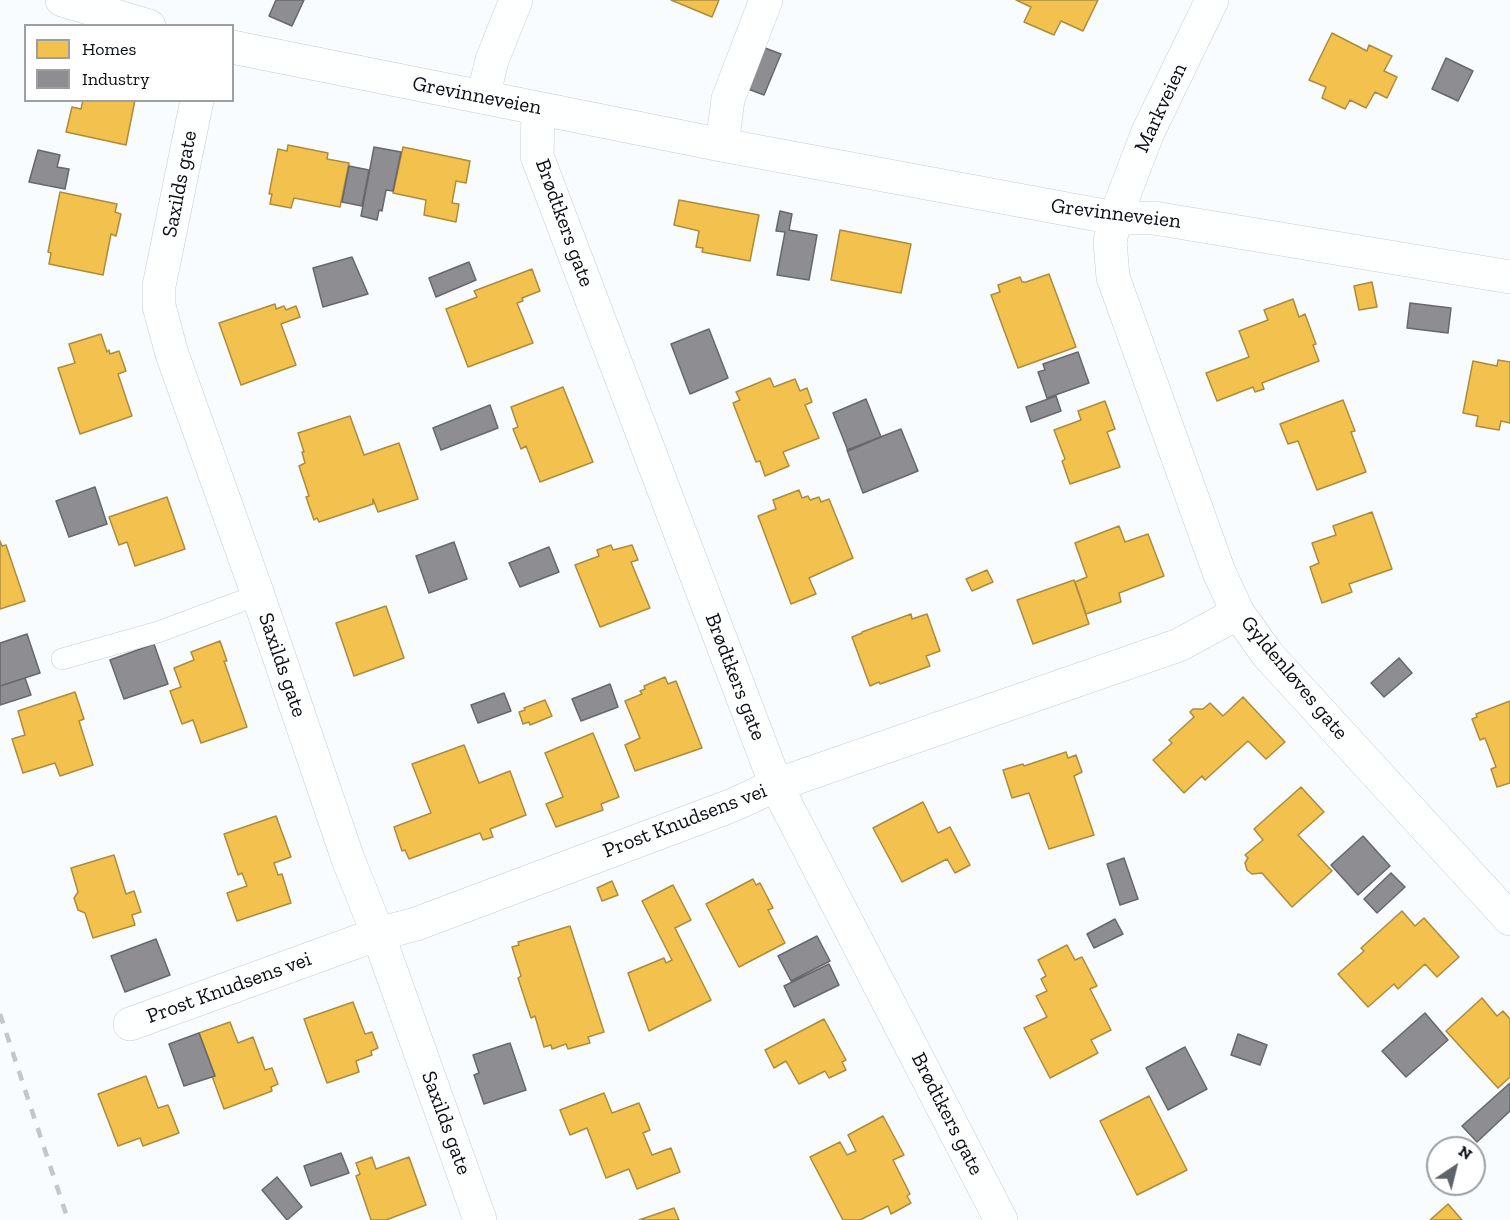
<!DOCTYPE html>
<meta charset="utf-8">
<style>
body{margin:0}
#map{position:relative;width:1510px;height:1220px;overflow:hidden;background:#f9fcfe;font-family:"Zilla Slab",serif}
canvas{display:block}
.legend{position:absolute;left:24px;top:24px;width:210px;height:78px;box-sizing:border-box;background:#fff;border:2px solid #9d9fa1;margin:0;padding:8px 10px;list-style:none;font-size:18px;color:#0a1015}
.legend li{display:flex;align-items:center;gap:12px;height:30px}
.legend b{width:30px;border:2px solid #9d9fa1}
.north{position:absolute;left:1426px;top:1136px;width:60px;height:60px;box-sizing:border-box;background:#fff;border:2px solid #9d9fa1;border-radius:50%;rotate:35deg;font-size:16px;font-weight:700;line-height:24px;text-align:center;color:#0a1015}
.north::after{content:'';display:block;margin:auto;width:21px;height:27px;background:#5e6367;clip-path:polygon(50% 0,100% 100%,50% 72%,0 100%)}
</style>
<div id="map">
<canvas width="1510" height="1220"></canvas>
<ul class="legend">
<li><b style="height:16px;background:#f2c14e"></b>Homes</li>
<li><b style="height:16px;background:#8d8d92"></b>Industry</li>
</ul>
<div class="north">N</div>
</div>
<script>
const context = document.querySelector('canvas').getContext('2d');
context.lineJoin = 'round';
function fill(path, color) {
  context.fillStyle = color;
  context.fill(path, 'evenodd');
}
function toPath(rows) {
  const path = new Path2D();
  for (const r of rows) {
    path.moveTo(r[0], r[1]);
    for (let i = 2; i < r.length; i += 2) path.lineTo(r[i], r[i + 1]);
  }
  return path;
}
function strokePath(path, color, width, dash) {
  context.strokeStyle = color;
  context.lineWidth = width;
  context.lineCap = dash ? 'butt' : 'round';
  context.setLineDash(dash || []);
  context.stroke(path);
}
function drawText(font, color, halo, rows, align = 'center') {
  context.font = font + ' "Zilla Slab",serif';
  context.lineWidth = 6;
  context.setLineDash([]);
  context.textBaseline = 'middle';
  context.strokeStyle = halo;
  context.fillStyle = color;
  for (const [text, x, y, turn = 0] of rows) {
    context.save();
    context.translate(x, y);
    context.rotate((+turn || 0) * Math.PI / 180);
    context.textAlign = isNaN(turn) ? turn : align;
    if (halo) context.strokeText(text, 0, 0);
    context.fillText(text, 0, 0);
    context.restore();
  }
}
const homes = toPath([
 [671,0,719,0,712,17,671,0],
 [1016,0,1098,0,1083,31,1061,21,1054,35,1024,22,1031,7,1016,0],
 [1332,33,1367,51,1369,45,1392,56,1384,71,1397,77,1387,98,1375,92,1366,108,1350,100,1345,109,1322,98,1326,87,1309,80,1332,33],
 [83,100,135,100,126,145,66,132,72,107,81,109,83,100],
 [288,145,328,153,327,159,349,163,340,207,294,198,291,208,270,204,272,194,269,194,278,149,287,151,288,145],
 [403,147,470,161,466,183,456,181,452,203,459,204,456,222,424,215,426,200,393,193,403,147],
 [60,192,117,204,115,212,121,214,116,236,111,234,103,275,49,264,51,253,48,252,60,192],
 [679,200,759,215,750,261,702,252,703,248,696,247,699,231,674,225,679,200],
 [840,230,911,244,901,293,831,280,840,230],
 [532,269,540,291,522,298,523,301,517,303,533,343,468,367,446,309,477,297,474,291,532,269],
 [1049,274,1076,347,1018,368,991,295,1000,292,998,285,1020,277,1022,282,1026,282,1049,274],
 [1372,282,1377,307,1359,310,1354,286,1372,282],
 [1293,299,1299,317,1305,314,1316,344,1313,345,1319,361,1262,383,1264,389,1255,392,1253,387,1217,401,1206,373,1249,357,1239,331,1268,320,1264,310,1293,299],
 [275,304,276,309,284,306,286,310,296,306,300,317,281,324,296,365,241,385,219,323,275,304],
 [101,334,107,352,109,350,110,354,119,351,126,371,118,374,132,416,80,434,58,368,75,363,69,344,101,334],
 [1498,360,1510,362,1510,423,1501,421,1499,430,1476,426,1478,416,1463,413,1473,361,1497,366,1498,360],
 [770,378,774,387,795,379,800,391,807,388,812,402,805,405,819,438,783,452,789,466,765,476,760,461,756,462,733,403,740,400,736,392,770,378],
 [563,387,593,462,540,482,526,446,521,449,513,429,518,427,511,407,563,387],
 [1343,400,1355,431,1351,432,1366,472,1317,490,1298,441,1288,444,1280,424,1343,400],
 [1105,401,1115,429,1107,432,1120,467,1070,484,1062,461,1065,459,1054,430,1081,420,1078,411,1105,401],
 [350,416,364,455,399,443,418,499,378,512,373,499,373,504,319,522,317,518,314,520,306,497,309,496,299,466,305,463,302,452,304,452,298,433,350,416],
 [799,490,802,498,808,496,810,500,819,497,821,502,829,499,853,558,809,578,816,594,791,604,758,516,776,509,773,500,799,490],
 [167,497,185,549,135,566,127,542,119,545,109,517,167,497],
 [1372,512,1392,569,1349,584,1352,592,1322,603,1310,567,1319,563,1312,543,1336,535,1333,526,1372,512],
 [1119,526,1125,542,1148,534,1164,576,1119,593,1121,602,1086,614,1075,582,1087,577,1075,543,1119,526],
 [0,541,2,546,6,545,25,601,0,609,0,541],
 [611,545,613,550,632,545,638,560,631,562,650,608,600,627,575,565,599,556,597,550,611,545],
 [987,570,993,582,972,591,966,579,987,570],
 [1074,580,1089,624,1033,644,1017,600,1074,580],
 [386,606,404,658,354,676,336,623,386,606],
 [911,614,912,619,927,614,940,651,926,656,930,666,880,684,879,682,870,686,852,637,862,633,862,632,911,614],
 [220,641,227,661,224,661,247,727,201,743,193,720,182,724,170,691,181,687,174,668,194,660,191,652,220,641],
 [665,677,668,684,676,681,702,748,635,771,625,745,640,738,625,701,642,694,640,691,645,689,644,686,665,677],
 [75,692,84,719,79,721,93,765,60,776,55,763,23,773,12,739,25,735,18,711,75,692],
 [1243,697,1285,742,1266,759,1248,741,1205,780,1202,776,1184,793,1153,760,1172,743,1169,740,1194,717,1190,712,1193,709,1203,709,1210,703,1223,716,1243,697],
 [545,700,552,716,530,725,529,722,523,724,519,712,525,710,524,708,545,700],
 [1510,701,1510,783,1497,787,1491,769,1496,767,1485,738,1480,740,1472,719,1477,717,1476,714,1510,701],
 [593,733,619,797,601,804,603,810,556,827,546,804,563,797,545,753,593,733],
 [464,745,479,783,510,771,526,815,490,829,493,837,483,840,480,833,409,859,405,850,402,851,394,827,431,813,412,764,464,745],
 [1066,752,1068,758,1076,755,1082,772,1074,776,1094,835,1049,849,1029,793,1012,798,1003,770,1023,764,1024,766,1066,752],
 [1301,787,1324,812,1298,835,1332,871,1292,907,1262,873,1252,874,1247,870,1245,863,1248,858,1245,855,1263,840,1254,829,1301,787],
 [923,802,938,833,950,827,970,865,955,873,947,859,902,882,873,828,923,802],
 [276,816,291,857,274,863,278,875,282,874,291,903,237,921,227,893,247,886,242,873,238,875,224,834,276,816],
 [114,855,126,894,134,891,141,912,132,915,135,925,93,938,85,913,78,910,74,898,78,892,71,868,114,855],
 [753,879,756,885,760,883,773,908,768,910,785,943,739,967,706,904,753,879],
 [612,881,618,895,602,901,597,888,612,881],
 [673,885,691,920,675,928,711,1000,649,1031,628,973,664,958,666,963,672,960,642,901,673,885],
 [1402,911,1415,926,1424,918,1459,957,1437,977,1425,964,1398,989,1394,984,1368,1007,1338,974,1364,951,1361,948,1402,911],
 [570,926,604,1032,588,1037,590,1043,568,1049,566,1044,552,1049,551,1045,544,1047,535,1016,531,1018,518,978,521,976,512,947,519,945,518,942,570,926],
 [1067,945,1075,960,1082,957,1097,986,1090,989,1111,1030,1091,1040,1098,1053,1050,1078,1024,1028,1047,1017,1036,996,1047,991,1041,979,1046,976,1038,960,1067,945],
 [1482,998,1497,1016,1503,1011,1510,1019,1510,1077,1498,1088,1446,1031,1482,998],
 [353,1002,365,1034,372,1032,378,1048,371,1051,372,1055,356,1061,359,1072,327,1083,304,1019,353,1002],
 [824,1019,846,1060,842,1062,846,1070,829,1078,825,1071,799,1084,786,1061,774,1068,765,1050,824,1019],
 [230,1022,238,1043,253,1037,265,1070,272,1068,278,1084,271,1087,272,1091,224,1109,212,1076,215,1076,199,1033,230,1022],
 [146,1076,158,1108,168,1105,179,1133,143,1146,140,1138,118,1146,98,1094,146,1076],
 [604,1093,612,1113,639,1103,650,1130,643,1133,652,1155,671,1148,680,1172,637,1189,629,1169,606,1178,587,1128,570,1135,560,1110,604,1093],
 [1149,1096,1187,1170,1137,1195,1100,1121,1149,1096],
 [883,1116,904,1155,893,1160,910,1194,907,1196,911,1203,891,1214,888,1206,860,1220,843,1220,810,1157,840,1142,847,1155,856,1151,848,1135,883,1116],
 [372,1157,376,1169,409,1157,426,1205,386,1220,371,1220,356,1176,360,1174,356,1163,372,1157],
 [1448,1204,1462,1220,1430,1220,1448,1204],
 [674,1208,679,1220,639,1220,674,1208]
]);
const industry = toPath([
 [276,0,304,0,292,26,269,16,276,0],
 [757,45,781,54,764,95,740,86,757,45],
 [1446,58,1473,71,1458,101,1432,89,1446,58],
 [374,147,401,152,393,191,386,190,382,211,379,210,377,220,361,216,374,147],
 [38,150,60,155,57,167,69,169,65,189,29,182,38,150],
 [349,166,369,170,362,206,342,202,349,166],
 [780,211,792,214,789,230,817,235,809,280,777,275,785,232,776,231,780,211],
 [352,257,368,294,323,307,313,268,352,257],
 [469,262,476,280,436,297,429,278,469,262],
 [1410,303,1451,308,1448,333,1407,328,1410,303],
 [709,329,728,378,690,394,671,344,709,329],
 [1078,352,1089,383,1047,398,1038,372,1045,370,1043,364,1078,352],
 [1056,396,1061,411,1031,422,1026,407,1056,396],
 [866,399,881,437,848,451,833,413,866,399],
 [490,405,498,428,441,450,433,428,490,405],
 [901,429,918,471,863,493,847,450,901,429],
 [95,487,107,524,69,537,56,501,95,487],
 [454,542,467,579,429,593,416,556,454,542],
 [549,547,559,572,520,587,509,563,549,547],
 [27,634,40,673,0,686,0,643,27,634],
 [154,644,168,684,124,699,110,660,154,644],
 [1399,658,1412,673,1384,697,1371,683,1399,658],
 [25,678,31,695,0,705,0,686,25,678],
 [610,684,618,707,581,721,572,699,610,684],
 [504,693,511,711,478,723,471,705,504,693],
 [1363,836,1390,866,1358,895,1331,865,1363,836],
 [1124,858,1138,899,1120,905,1107,864,1124,858],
 [1391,873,1405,887,1377,913,1364,899,1391,873],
 [1115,919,1123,934,1094,948,1087,934,1115,919],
 [817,936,830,961,791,981,778,956,817,936],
 [156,939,170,975,125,992,111,956,156,939],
 [829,964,839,985,794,1007,784,986,829,964],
 [1425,1013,1448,1040,1406,1077,1382,1051,1425,1013],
 [199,1033,215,1076,184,1086,169,1044,199,1033],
 [1238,1034,1267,1045,1260,1065,1231,1055,1238,1034],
 [510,1043,526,1090,484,1104,474,1075,479,1073,473,1055,510,1043],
 [1185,1047,1207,1089,1168,1110,1146,1068,1185,1047],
 [1510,1083,1510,1111,1477,1142,1462,1126,1510,1083],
 [341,1153,349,1173,311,1186,304,1166,341,1153],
 [277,1177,302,1207,287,1220,262,1190,277,1177]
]);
const service = toPath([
 [62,659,158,632,258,595]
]);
const minor = toPath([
 [1212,0,1148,132,1115,218,1154,218,1510,277],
 [483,97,492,60,516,0],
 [197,100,159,286,159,306,172,354,258,595,348,859,378,934,480,1220],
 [538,109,537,156,776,785,1001,1220],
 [722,145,728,99,766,0],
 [130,1024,378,934,416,924,733,805,776,785,1179,645,1238,613]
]);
const secondary = toPath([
 [62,0,149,26],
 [232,47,722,145,1115,218,1110,242,1113,277,1219,572,1238,613,1268,655,1510,919]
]);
const rail = toPath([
 [0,1014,68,1220]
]);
const streetNames = [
 ["Grevinneveien",477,96,11],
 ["Markveien",1161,108,-65],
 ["Saxilds gate",180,184,-79],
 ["Grevinneveien",1116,214,7],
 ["Brødtkers gate",564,223,70],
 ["Saxilds gate",282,665,71],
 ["Brødtkers gate",735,677,69],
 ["Gyldenløves gate",1294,678,50],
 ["Prost Knudsens vei",685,821,-21],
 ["Prost Knudsens vei",229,988,-20],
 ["Brødtkers gate",947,1114,63],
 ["Saxilds gate",446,1123,70]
];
fill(homes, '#f2c14e');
strokePath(homes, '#ac8c3d', 1.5);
fill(industry, '#8d8d92');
strokePath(industry, '#66686c', 1.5);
strokePath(service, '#c9cdd1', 22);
strokePath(minor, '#c9cdd1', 34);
strokePath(secondary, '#c9cdd1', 34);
strokePath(service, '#feffff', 21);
strokePath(minor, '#feffff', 33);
strokePath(secondary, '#feffff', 33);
strokePath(rail, '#c5c6c8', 4.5, [10, 10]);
drawText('21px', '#0a1015', '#fff', streetNames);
</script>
